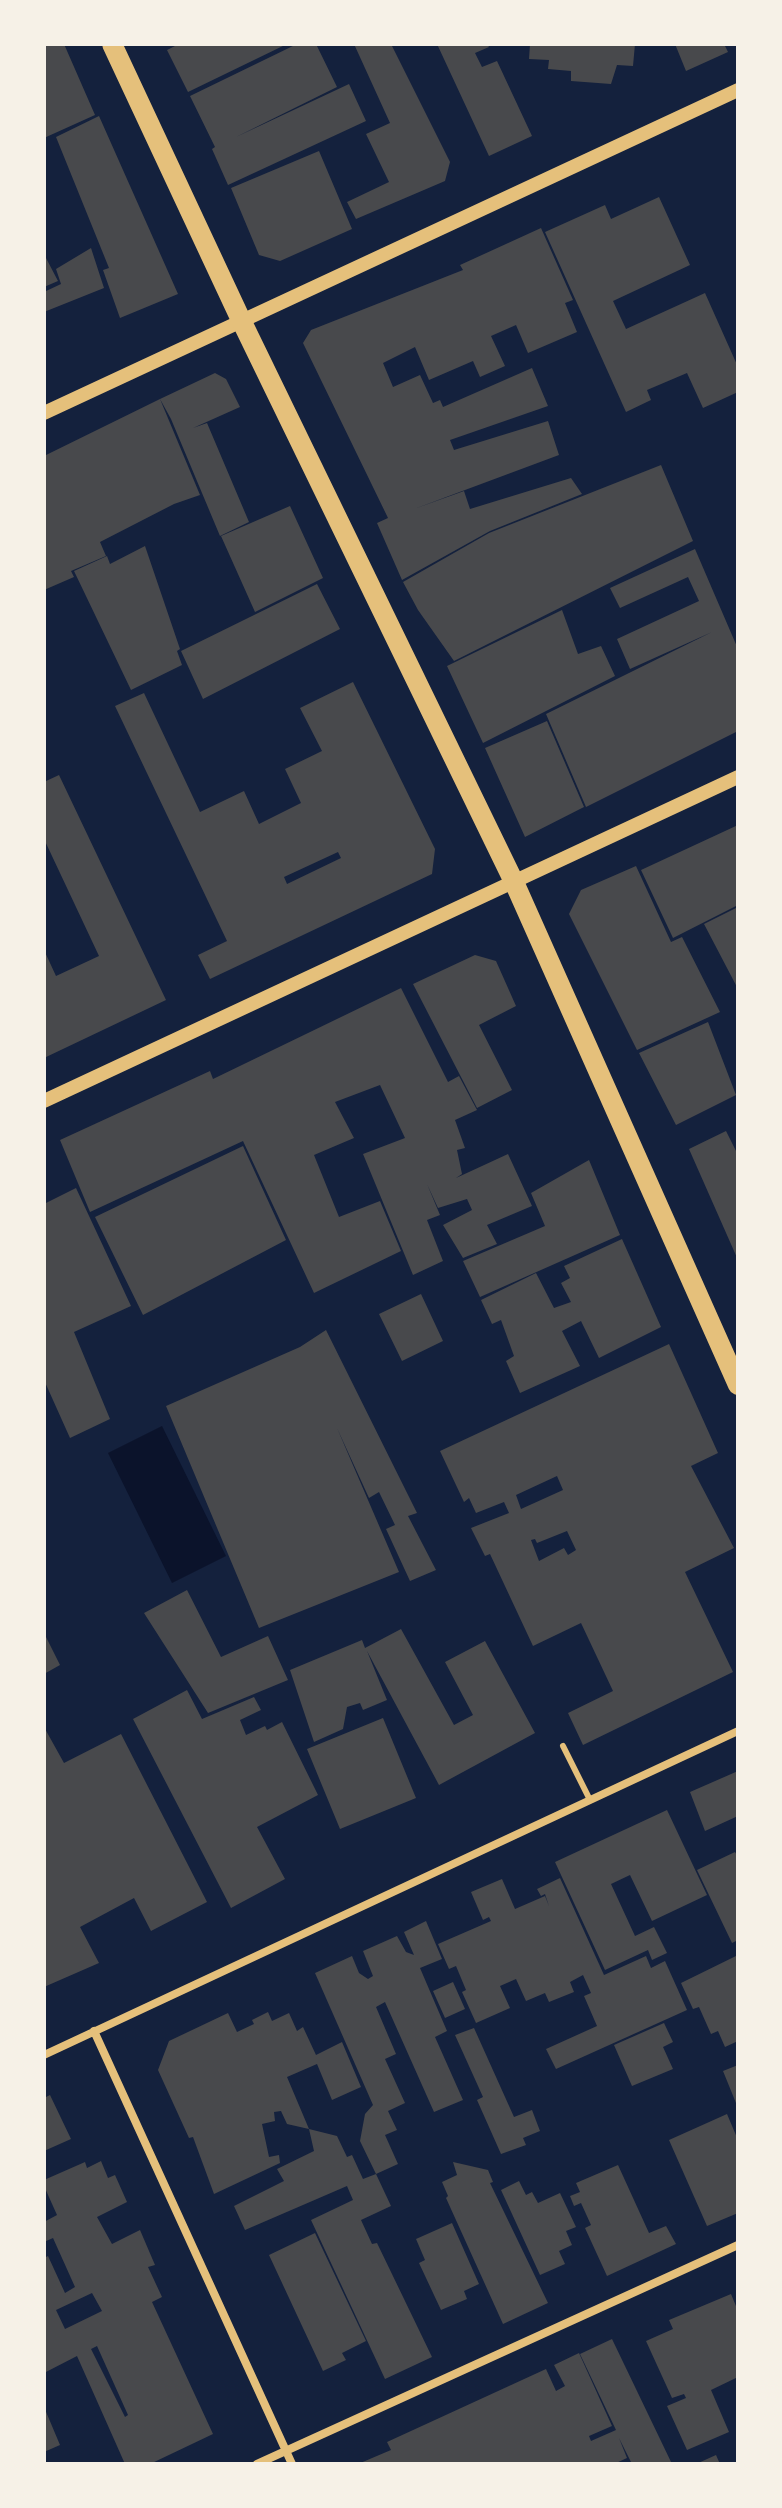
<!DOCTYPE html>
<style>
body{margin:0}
#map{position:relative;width:782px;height:2508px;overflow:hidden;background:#14213d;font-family:"PT Sans Narrow",sans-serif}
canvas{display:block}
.frame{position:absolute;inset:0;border:46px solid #f6f1e7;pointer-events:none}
</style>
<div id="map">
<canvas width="782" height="2508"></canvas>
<div class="frame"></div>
</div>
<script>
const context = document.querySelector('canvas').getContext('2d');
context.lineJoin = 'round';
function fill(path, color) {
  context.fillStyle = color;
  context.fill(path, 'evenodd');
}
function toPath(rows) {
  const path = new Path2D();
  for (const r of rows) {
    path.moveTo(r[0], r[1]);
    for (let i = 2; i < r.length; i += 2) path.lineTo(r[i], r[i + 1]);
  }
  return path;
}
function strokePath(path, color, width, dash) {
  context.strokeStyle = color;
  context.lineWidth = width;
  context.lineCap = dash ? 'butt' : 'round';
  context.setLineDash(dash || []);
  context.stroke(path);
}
const water = toPath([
 [162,1426,226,1556,172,1583,108,1453]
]);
const building = toPath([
 [44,44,64,44,95,115,44,138],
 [179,44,287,44,188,92,167,50],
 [297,44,316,44,337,87,236,137,349,84,366,121,228,185,212,149,215,147,190,96],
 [354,44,391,44,450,162,445,181,356,219,347,202,389,182,366,134,390,123],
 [437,44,487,44,489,47,475,53,482,67,497,61,532,136,489,156],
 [530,44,635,44,633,66,617,65,611,84,571,81,571,71,548,69,549,60,529,59],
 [675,44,724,44,728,52,686,71],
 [99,116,178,294,120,318,103,270,109,268,56,137],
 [319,151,352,229,280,261,259,255,231,188],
 [659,197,690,265,613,301,626,329,705,293,738,367,738,392,703,408,687,373,647,390,651,400,626,412,545,232,605,205,611,219],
 [541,228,573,300,565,303,577,332,528,353,516,325,491,336,505,366,480,377,473,361,429,380,415,347,383,363,393,387,420,375,433,403,440,400,443,407,532,368,548,406,450,440,454,450,548,421,559,455,414,509,464,491,470,509,571,478,582,494,490,531,402,580,377,523,388,518,303,343,311,330,463,270,460,265],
 [91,248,104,288,44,312,44,292,61,284,56,269],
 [46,258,58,281,44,287,44,259],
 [215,373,226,379,240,407,193,428,207,423,249,522,220,536,171,419,160,399],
 [160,399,200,495,174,504,100,542,106,556,71,571,74,577,44,590,44,456],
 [661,465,693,541,454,661,418,610,403,582,489,533],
 [290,506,323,578,255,612,221,536],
 [145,546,180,649,177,651,182,665,131,690,74,571,107,556,110,564],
 [695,549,738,649,738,731,586,807,546,714,712,632,630,669,617,639,699,601,688,577,620,608,610,588],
 [317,584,340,629,203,699,181,651],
 [562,610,578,654,601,646,615,676,483,743,447,666],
 [353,682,435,849,432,874,210,979,198,955,227,941,115,706,144,693,200,812,244,791,259,824,301,803,285,769,322,751,300,708],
 [338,852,341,858,287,884,284,877],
 [547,721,584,807,525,837,485,748],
 [59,775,166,1000,44,1058,44,950,56,976,99,956,44,839,44,782],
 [738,825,738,905,673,938,641,870],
 [636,866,671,942,682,937,720,1012,637,1050,569,914,581,890],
 [738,907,738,989,704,924],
 [475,955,496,961,516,1006,479,1025,512,1090,477,1108,413,984],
 [401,988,448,1082,459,1076,477,1110,455,1120,465,1148,457,1150,462,1174,456,1178,508,1154,532,1206,487,1225,497,1244,463,1258,443,1225,472,1210,467,1199,438,1208,427,1184,440,1215,427,1220,443,1261,413,1275,363,1154,405,1138,380,1085,335,1102,354,1138,314,1155,339,1217,380,1201,401,1251,314,1293,243,1141,90,1212,60,1140,210,1071,213,1079],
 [708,1022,736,1095,676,1125,639,1053],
 [726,1131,738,1155,738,1260,689,1149],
 [243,1146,286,1240,143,1315,95,1217],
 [589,1160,620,1235,480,1297,463,1261,545,1226,531,1193],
 [76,1188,131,1306,74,1332,110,1419,70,1438,44,1380,44,1204],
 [622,1239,661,1327,599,1358,581,1321,562,1331,580,1366,520,1393,506,1361,514,1356,501,1320,492,1324,481,1300,536,1273,554,1308,571,1302,561,1283,570,1278,564,1266],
 [421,1294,443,1341,402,1361,379,1314],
 [326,1330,417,1513,408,1516,436,1570,410,1581,386,1529,395,1525,379,1492,369,1498,337,1428,399,1572,259,1628,166,1406,300,1347],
 [669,1344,718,1453,691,1466,734,1548,685,1572,733,1672,583,1745,568,1713,613,1691,581,1623,533,1646,490,1554,485,1556,471,1528,509,1513,504,1502,476,1513,469,1498,464,1502,440,1451],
 [557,1476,563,1490,521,1509,516,1495],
 [567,1531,576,1550,568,1555,564,1548,539,1561,531,1540,535,1539,537,1543],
 [187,1590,221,1657,268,1636,288,1680,208,1713,144,1613],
 [401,1629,454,1725,473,1715,445,1662,485,1641,535,1733,439,1785,367,1651,387,1700,363,1710,360,1703,347,1707,343,1729,314,1742,290,1670,362,1640,365,1648],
 [44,1633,60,1665,44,1674],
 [187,1690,202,1719,254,1697,261,1710,240,1720,246,1735,265,1726,267,1730,282,1722,318,1795,257,1827,285,1879,231,1908,133,1719],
 [383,1718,416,1798,340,1829,307,1749],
 [44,1727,64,1763,121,1734,207,1902,151,1931,134,1898,80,1927,99,1963,44,1987],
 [738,1771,738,1816,705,1831,690,1792],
 [667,1810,707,1895,652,1921,630,1875,611,1884,635,1936,654,1927,667,1953,652,1960,648,1950,605,1970,555,1862],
 [735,1852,738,1857,738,1940,732,1943,697,1870],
 [560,1878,604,1975,646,1956,651,1968,665,1961,687,2010,556,2069,546,2049,597,2026,584,1996,591,1993,583,1975,570,1982,574,1992,549,2002,545,1993,526,2001,516,1979,500,1986,510,2008,476,2023,462,1992,466,1990,456,1966,449,1969,438,1944,491,1921,489,1917,483,1920,471,1892,502,1879,515,1909,545,1896,549,1906,545,1894,541,1896,537,1889],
 [426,1921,442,1959,420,1968,447,2031,435,2037,463,2100,434,2112,385,2002,376,2007,396,2054,385,2059,405,2103,388,2111,397,2130,385,2135,398,2164,376,2174,360,2141,365,2114,373,2105,315,1973,352,1956,359,1973,368,1979,373,1976,363,1951,397,1936,406,1952,414,1955,404,1932],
 [738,1955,738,2041,725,2047,718,2031,711,2034,699,2007,693,2009,681,1983],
 [453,1982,465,2009,445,2018,433,1991],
 [268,2012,272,2021,289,2013,297,2031,303,2027,316,2055,342,2042,361,2087,332,2100,317,2064,287,2077,309,2129,287,2124,281,2111,274,2112,275,2121,262,2124,269,2157,279,2155,280,2163,214,2194,193,2137,189,2138,158,2070,169,2041,228,2013,237,2032,254,2024,252,2020],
 [664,2023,673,2042,663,2047,673,2069,632,2086,614,2045],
 [474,2028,514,2117,532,2110,540,2131,523,2138,526,2145,501,2154,477,2100,483,2097,455,2035],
 [738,2065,738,2108,723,2071],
 [50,2095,71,2139,44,2151,44,2098],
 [727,2114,738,2140,738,2213,707,2226,669,2140],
 [309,2129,337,2136,347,2157,352,2155,363,2179,376,2174,391,2206,361,2220,372,2244,377,2243,432,2357,385,2379,311,2220,353,2200,347,2186,245,2230,234,2206,284,2181,277,2169,314,2151],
 [101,2161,108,2178,115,2175,127,2202,97,2217,112,2244,140,2230,155,2265,148,2267,162,2297,152,2302,213,2434,150,2464,125,2464,77,2356,44,2373,44,2289,46,2287,44,2258,48,2256,65,2293,75,2287,53,2238,44,2242,44,2222,57,2215,44,2186,44,2180,85,2162,87,2168],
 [92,2293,102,2311,65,2329,56,2310],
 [97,2346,128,2415,125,2417,91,2349],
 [453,2162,488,2170,493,2182,490,2183,548,2303,503,2324,446,2198,448,2196,442,2182,457,2175],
 [618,2165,649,2233,666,2226,676,2244,607,2276,585,2228,591,2225,581,2203,574,2206,570,2196,580,2192,576,2183],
 [519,2181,526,2195,532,2192,538,2203,560,2193,576,2227,566,2231,572,2245,559,2251,565,2264,540,2275,501,2190],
 [452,2223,479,2284,464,2291,467,2299,441,2310,419,2263,425,2260,416,2239],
 [315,2233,366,2341,342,2353,346,2360,323,2371,269,2255],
 [731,2294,738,2311,738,2377,711,2390,729,2432,687,2450,667,2406,686,2398,684,2394,672,2398,646,2341,673,2329,669,2320],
 [612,2339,672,2464,632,2464,619,2438,627,2458,614,2464,358,2464,391,2450,387,2442,546,2369,556,2391,565,2386,554,2365,579,2353,612,2426,589,2436,591,2441,616,2430,580,2354],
 [44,2407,60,2445,44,2452],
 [716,2455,720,2464,696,2464]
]);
const service = toPath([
 [563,1746,590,1800]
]);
const minor = toPath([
 [94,2031,292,2464],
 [44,2055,738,1731],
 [257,2464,738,2245]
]);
const tertiary = toPath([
 [44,413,738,90],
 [44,1101,738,777]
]);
const primary = toPath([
 [112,44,241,320,514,882,738,1385]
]);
fill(water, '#0b132b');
fill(building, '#48494c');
strokePath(service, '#e5c07b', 6);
strokePath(minor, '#e5c07b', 8);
strokePath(tertiary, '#e5c07b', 14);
strokePath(primary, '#e5c07b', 20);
</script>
